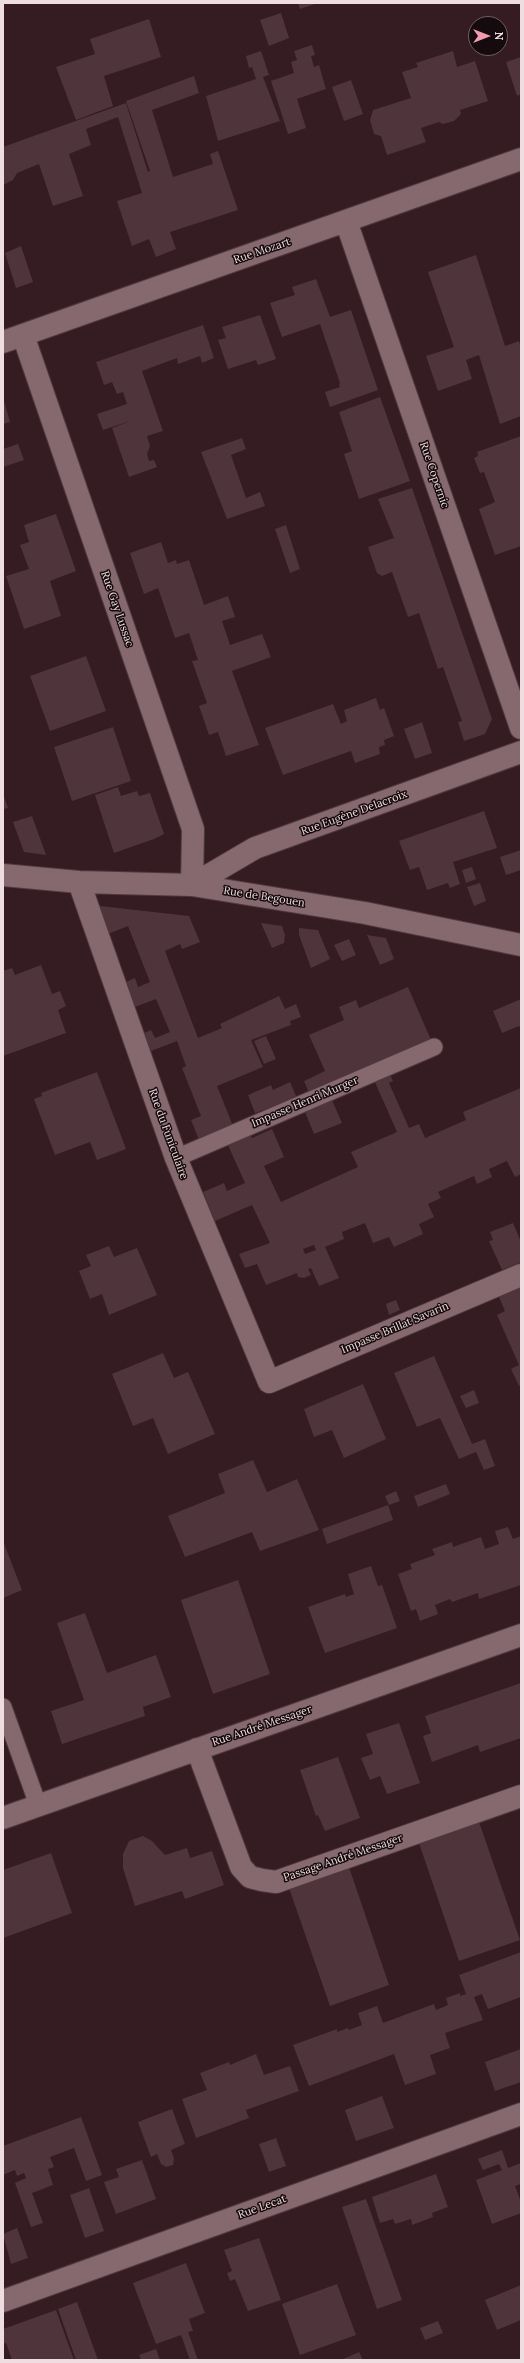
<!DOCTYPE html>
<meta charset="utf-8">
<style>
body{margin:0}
#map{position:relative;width:524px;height:2363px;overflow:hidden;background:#341c22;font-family:Lora,serif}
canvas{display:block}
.frame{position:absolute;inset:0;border:4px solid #efdee1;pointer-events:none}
.north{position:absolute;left:468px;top:16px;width:40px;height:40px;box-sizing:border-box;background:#150a0d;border:1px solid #6c5f62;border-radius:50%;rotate:90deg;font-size:11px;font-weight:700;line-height:16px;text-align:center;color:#efdee1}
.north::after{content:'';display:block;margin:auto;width:14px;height:18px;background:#f19ab1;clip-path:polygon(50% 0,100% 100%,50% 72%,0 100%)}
</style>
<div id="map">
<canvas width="524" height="2363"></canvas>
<div class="frame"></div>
<div class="north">N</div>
</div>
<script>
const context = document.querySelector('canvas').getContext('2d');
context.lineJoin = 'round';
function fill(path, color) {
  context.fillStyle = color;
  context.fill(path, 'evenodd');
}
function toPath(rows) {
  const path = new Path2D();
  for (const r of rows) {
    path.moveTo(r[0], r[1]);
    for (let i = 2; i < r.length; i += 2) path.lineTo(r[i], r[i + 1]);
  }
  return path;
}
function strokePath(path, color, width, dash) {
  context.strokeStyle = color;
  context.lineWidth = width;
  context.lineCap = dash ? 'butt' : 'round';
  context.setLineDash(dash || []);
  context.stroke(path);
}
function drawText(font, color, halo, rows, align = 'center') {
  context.font = font + ' Lora,serif';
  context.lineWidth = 3;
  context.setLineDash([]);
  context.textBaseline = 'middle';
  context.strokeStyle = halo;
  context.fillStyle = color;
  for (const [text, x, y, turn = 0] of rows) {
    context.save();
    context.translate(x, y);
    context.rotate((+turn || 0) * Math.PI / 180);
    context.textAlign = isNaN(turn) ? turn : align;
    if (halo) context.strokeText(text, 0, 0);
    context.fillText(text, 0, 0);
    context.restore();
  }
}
const building = toPath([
 [298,3,318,3,300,9],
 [281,13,289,38,269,46,260,20],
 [149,19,161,57,104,76,113,106,76,120,56,67,95,54,90,39],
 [312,45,315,55,311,56,314,67,319,65,326,89,297,99,306,128,288,134,271,81,294,73,291,62,297,60,294,51],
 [261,51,269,75,263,77,280,121,218,141,206,96,256,79,252,67,249,68,246,56],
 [453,51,457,67,475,61,488,101,460,110,461,114,454,121,443,124,439,122,421,128,426,142,387,155,381,136,374,134,370,120,373,110,411,98,402,72,418,67,416,63],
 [521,57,521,94,517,96,506,62],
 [194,76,199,93,152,110,173,177,213,164,210,154,218,151,238,210,170,232,176,249,156,257,149,239,132,246,117,201,142,193,118,117,86,129,91,145,69,154,83,196,53,206,39,164,17,173,13,180,3,185,3,147,126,103,148,172,150,171,126,101],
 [351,80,363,114,344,121,332,87],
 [21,246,33,282,16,288,5,253],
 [476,255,505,346,519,341,521,347,521,416,500,424,479,355,466,360,472,379,438,391,426,356,454,347,428,272],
 [316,279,330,317,351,310,378,390,330,407,325,392,340,387,339,384,340,383,320,324,282,337,270,303,295,295,292,287],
 [260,315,276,359,258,365,256,360,228,369,218,340,226,338,222,327],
 [203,325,214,358,202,363,200,356,178,364,177,358,142,371,163,431,147,436,150,446,147,454,149,461,154,460,157,467,129,477,112,428,133,420,103,430,97,414,127,404,123,392,117,394,112,382,104,385,96,362],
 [3,397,10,422,3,424],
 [380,397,410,481,359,499,344,454,352,451,339,412],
 [521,436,521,546,495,555,479,509,495,502,484,472,480,473,474,458,478,456,477,452],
 [242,438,246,449,231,455,246,498,260,492,265,506,227,519,201,452],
 [18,444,24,460,3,467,3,449],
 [412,488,492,719,485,734,464,741,458,722,462,721,443,667,438,669,419,613,408,617,392,572,382,576,377,573,368,547,394,538,378,499],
 [56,514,76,571,50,581,61,616,24,629,6,576,29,569,20,545,29,542,24,525],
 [286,525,300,569,290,573,275,529],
 [161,542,168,563,176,560,177,564,189,560,204,605,228,596,235,617,222,621,230,645,262,634,271,657,232,671,259,745,226,756,218,732,209,735,199,706,207,703,192,661,198,660,189,633,175,638,158,588,144,594,130,553],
 [86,656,106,711,50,731,30,676],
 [376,698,380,710,384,708,394,736,384,740,385,745,379,747,380,754,355,763,351,751,283,775,265,728,333,704,341,724,347,721,344,710],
 [422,722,432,753,415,759,404,729],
 [113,727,131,781,72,801,54,747],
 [118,787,121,796,137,791,139,796,150,793,164,834,154,839,114,853,95,795],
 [3,794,8,808,3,809],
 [484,811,497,848,453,862,460,884,450,888,448,883,427,890,419,867,410,870,399,841],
 [32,816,46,855,24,852,13,822],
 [521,850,521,870,506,875,500,857],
 [472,867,476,879,466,883,462,870],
 [480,883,486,901,474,906,467,887],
 [100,906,189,916,200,942,182,949,180,944,165,951,198,1038,222,1028,220,1024,279,996,285,1009,296,1004,301,1017,290,1021,291,1025,251,1040,263,1067,217,1086,233,1126,199,1140,191,1120,201,1116,182,1068,186,1066,177,1041,151,1051,144,1033,151,1030,155,1038,170,1032,156,999,135,1007,126,982,135,978,138,987,150,982,128,926,108,934,100,913],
 [261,923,282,926,285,935,284,943,272,948],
 [299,928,318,930,330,959,311,968,299,935],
 [367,935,386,938,394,959,380,965],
 [349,939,356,955,342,961,334,945],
 [41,965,52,994,60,991,66,1006,58,1010,66,1033,3,1056,3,971,12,968,15,975],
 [408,987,431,1040,309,1093,304,1081,325,1071,309,1035,344,1020,339,1007,356,1000,359,1008],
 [521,999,521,1029,519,1026,502,1033,493,1011],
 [266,1036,276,1059,264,1064,254,1041],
 [97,1072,126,1149,97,1160,90,1142,55,1155,34,1099,42,1096,41,1093],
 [389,1073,393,1081,389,1083,409,1128,419,1124,425,1138,466,1120,463,1112,521,1088,521,1174,515,1177,507,1161,489,1169,492,1177,477,1184,474,1176,438,1192,441,1198,428,1204,434,1217,419,1224,423,1234,394,1247,389,1237,373,1243,365,1223,342,1232,344,1239,325,1247,339,1278,319,1286,311,1268,308,1269,311,1275,304,1278,298,1277,297,1273,266,1285,257,1264,245,1268,239,1254,270,1243,252,1205,215,1221,203,1192,224,1183,227,1191,245,1183,227,1143,250,1133,252,1138,272,1129,284,1157,264,1166,281,1202,358,1167,351,1152,397,1132,374,1080],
 [314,1245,316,1250,305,1254,303,1249],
 [290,1082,297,1098,255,1113,248,1095,271,1085,273,1090],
 [332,1100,342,1123,314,1134,305,1112],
 [513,1223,521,1242,521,1262,502,1270,489,1241,493,1240,490,1232],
 [109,1246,114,1257,137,1248,157,1295,109,1315,102,1294,90,1299,79,1271,91,1266,86,1255],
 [521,1287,521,1385,519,1386,511,1369,519,1365,497,1315,505,1311,499,1297],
 [396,1300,400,1310,389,1315,386,1304],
 [163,1353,174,1378,188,1372,215,1434,168,1454,153,1418,133,1426,112,1374],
 [434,1356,472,1444,485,1439,495,1466,484,1470,476,1452,459,1459,440,1418,417,1427,394,1373],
 [363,1384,386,1439,344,1458,332,1430,314,1437,304,1409],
 [474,1390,479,1403,466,1408,460,1396],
 [253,1460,267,1492,297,1479,319,1530,260,1551,252,1532,185,1557,168,1516,225,1493,218,1474],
 [446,1484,450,1494,418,1507,414,1496],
 [396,1491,400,1501,389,1505,385,1496],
 [388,1505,393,1520,327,1544,322,1529],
 [508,1527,513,1539,521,1536,521,1585,479,1599,478,1593,452,1602,450,1599,435,1605,438,1614,420,1621,416,1609,411,1611,398,1574,412,1569,410,1564,435,1555,432,1549,452,1542,453,1547,481,1537,485,1549,499,1544,495,1531],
 [3,1541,22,1590,3,1598],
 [371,1566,378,1586,382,1585,397,1628,325,1653,308,1607,345,1594,346,1597,354,1594,348,1574],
 [238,1580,270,1674,213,1694,181,1600],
 [85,1613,107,1673,156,1655,171,1697,143,1707,145,1716,62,1744,51,1711,84,1700,57,1623],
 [521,1683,521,1738,480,1752,478,1745,432,1762,423,1736,431,1733,425,1716],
 [399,1723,420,1783,387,1794,380,1776,370,1780,361,1758,373,1754,366,1734],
 [338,1757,360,1818,325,1831,318,1815,316,1816,300,1770],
 [479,1822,520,1940,459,1961,419,1843],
 [143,1836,152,1841,165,1855,187,1848,190,1858,212,1851,224,1885,185,1899,182,1891,135,1906,123,1868,123,1854,129,1841],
 [51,1853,72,1913,3,1938,3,1870],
 [349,1867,389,1985,330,2006,289,1888],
 [521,1952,521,1997,488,2009,482,1994,474,1997,483,2020,445,2033,450,2048,430,2055,436,2074,405,2085,394,2054,309,2086,293,2045,337,2029,337,2032,348,2028,349,2030,362,2025,358,2013,377,2006,383,2023,434,2004,436,2010,448,2005,446,1998,460,1993,460,1996,466,1994,459,1975],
 [521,2049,521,2082,495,2091,485,2062],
 [256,2054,264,2075,290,2066,299,2091,246,2110,249,2118,196,2138,182,2099,207,2090,200,2073,229,2062,230,2065],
 [382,2096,394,2128,356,2141,345,2110],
 [172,2109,185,2144,171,2150,174,2158,173,2165,166,2167,161,2164,157,2154,151,2157,138,2122],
 [81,2117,102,2175,86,2181,74,2148,50,2157,54,2167,48,2169,53,2185,32,2193,43,2223,31,2227,15,2183,26,2178,24,2173,17,2176,15,2170,3,2175,3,2146],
 [276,2138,286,2166,269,2172,259,2144],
 [502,2150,508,2168,521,2163,521,2184,515,2186,521,2202,521,2213,492,2224,476,2180,502,2170,499,2164,483,2170,478,2159],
 [142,2160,156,2199,116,2214,104,2182,119,2177,116,2169],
 [436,2174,448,2207,432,2213,433,2217,412,2225,411,2219,395,2224,393,2219,380,2223,372,2197],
 [89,2188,104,2231,85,2238,70,2195],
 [366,2199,402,2300,377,2309,342,2207],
 [17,2228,28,2258,11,2264,3,2234],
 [259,2238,281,2300,248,2311,235,2279,230,2281,227,2273,232,2271,224,2250],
 [186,2263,205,2313,189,2319,193,2331,188,2332,198,2360,190,2360,181,2335,156,2344,133,2283],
 [337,2284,356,2335,300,2355,282,2304],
 [521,2285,521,2320,497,2330,485,2300],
 [77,2302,98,2360,76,2360,58,2309],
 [56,2310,74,2360,12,2360,6,2343,3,2344,3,2329],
 [438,2321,443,2333,425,2340,420,2328],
 [156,2349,160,2360,141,2360,139,2355],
 [359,2352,363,2360,341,2360]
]);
const service = toPath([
 [176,1158,434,1047],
 [3,1707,38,1805]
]);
const minor = toPath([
 [346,221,521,728],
 [23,335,193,829,192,885],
 [3,342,521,159],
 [3,875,79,882,192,885,365,913,521,945],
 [79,882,176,1158,269,1382,521,1275],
 [192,885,255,848,521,752],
 [197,1749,241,1867,250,1877,262,1880,276,1882,521,1796],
 [3,1818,521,1635],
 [3,2301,521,2114]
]);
const streetNames = [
 ["Rue Mozart",262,251,-19],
 ["Rue Copernic",434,475,71],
 ["Rue Gay Lussac",117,609,71],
 ["Rue Eugène Delacroix",354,813,-20],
 ["Rue de Begouen",264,897,9],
 ["Impasse Henri Murger",305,1102,-23],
 ["Rue du Funiculaire",168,1134,70],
 ["Impasse Brillat Savarin",395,1328,-23],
 ["Rue André Messager",262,1726,-19],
 ["Passage André Messager",343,1858,-19],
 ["Rue Lecat",262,2207,-20]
];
fill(building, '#4f343b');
strokePath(service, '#4e3a3f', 19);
strokePath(minor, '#4e3a3f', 24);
strokePath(service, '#86686f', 17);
strokePath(minor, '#86686f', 22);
drawText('11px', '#efdee1', '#150a0d', streetNames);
</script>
